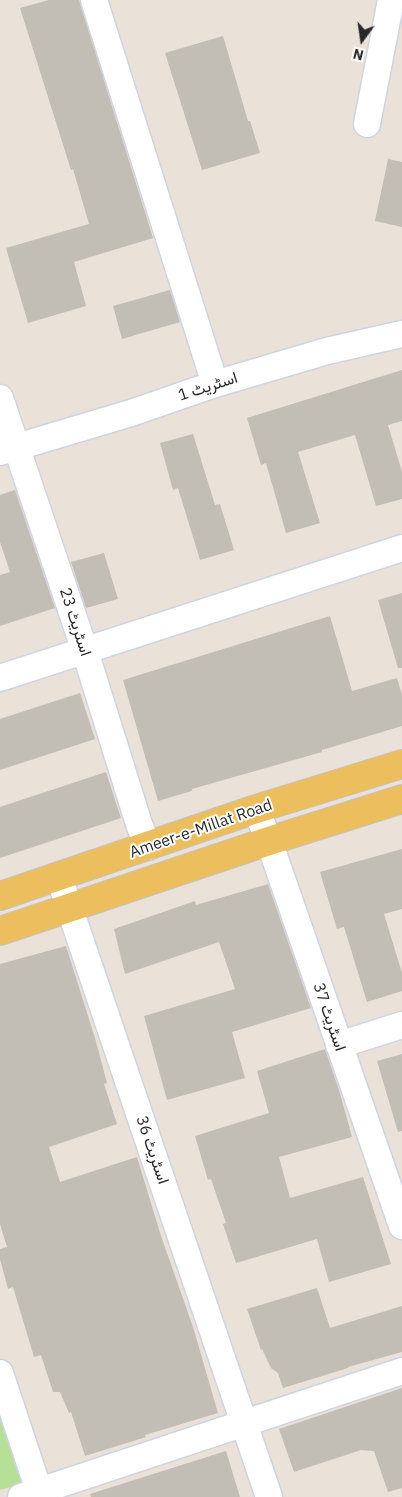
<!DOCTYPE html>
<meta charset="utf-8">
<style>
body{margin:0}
#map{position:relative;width:402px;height:1497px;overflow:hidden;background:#eae1d9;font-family:"IBM Plex Sans",sans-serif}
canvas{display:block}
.north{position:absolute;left:337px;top:15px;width:50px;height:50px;-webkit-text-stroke:4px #fff;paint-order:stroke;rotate:194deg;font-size:14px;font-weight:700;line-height:20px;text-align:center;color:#282828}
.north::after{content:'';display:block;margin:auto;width:18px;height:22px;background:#282828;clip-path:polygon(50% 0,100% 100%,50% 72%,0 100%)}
</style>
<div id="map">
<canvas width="402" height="1497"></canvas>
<div class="north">N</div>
</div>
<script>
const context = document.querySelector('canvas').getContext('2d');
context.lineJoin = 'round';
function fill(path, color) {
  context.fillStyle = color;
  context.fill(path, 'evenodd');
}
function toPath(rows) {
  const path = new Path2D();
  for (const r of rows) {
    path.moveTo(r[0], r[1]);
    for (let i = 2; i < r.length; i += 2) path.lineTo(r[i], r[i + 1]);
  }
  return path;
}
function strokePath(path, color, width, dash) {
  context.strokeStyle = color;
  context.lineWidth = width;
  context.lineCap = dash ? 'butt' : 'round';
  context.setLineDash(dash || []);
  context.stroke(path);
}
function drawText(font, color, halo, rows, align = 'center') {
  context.font = font + ' "IBM Plex Sans",Vazirmatn,sans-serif';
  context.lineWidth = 4;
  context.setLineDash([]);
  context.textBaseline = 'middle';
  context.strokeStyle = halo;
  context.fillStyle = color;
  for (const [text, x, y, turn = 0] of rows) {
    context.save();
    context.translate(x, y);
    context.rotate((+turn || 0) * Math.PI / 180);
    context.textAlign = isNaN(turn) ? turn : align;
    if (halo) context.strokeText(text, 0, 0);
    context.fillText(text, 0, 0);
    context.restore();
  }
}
const green = toPath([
 [0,1394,31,1481,0,1490]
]);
const building = toPath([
 [49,0,79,0,153,238,74,262,86,306,28,323,6,248,89,224,73,169,71,170,20,8],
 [223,36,248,121,250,121,260,153,202,170,165,53],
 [388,159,402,162,402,227,375,221],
 [170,290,180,322,122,339,113,306],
 [402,370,402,421,388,425,402,472,402,499,376,506,355,435,298,452,320,523,286,533,266,463,261,465,247,418],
 [193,434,215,505,220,504,234,550,200,560,178,488,173,490,160,443],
 [15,490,55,608,0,626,0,575,10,572,0,542,0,495],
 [104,553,118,599,86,608,71,562],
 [402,593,402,668,398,668,378,600],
 [330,616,352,691,397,678,402,695,402,726,322,750,322,752,192,789,192,791,158,801,123,680],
 [80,693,95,739,0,770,0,719],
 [106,772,121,818,0,858,0,807],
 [402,849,402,909,384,914,402,973,402,991,367,1002,344,927,337,929,320,872],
 [268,884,311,1008,232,1032,245,1078,167,1100,144,1016,235,989,219,942,125,974,114,929,195,901,196,905],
 [66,946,95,1038,107,1083,104,1084,117,1124,49,1147,60,1182,137,1157,161,1236,193,1327,218,1413,145,1435,146,1437,85,1456,71,1412,69,1413,60,1392,53,1392,41,1355,34,1357,13,1287,8,1289,0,1259,0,1249,7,1247,0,1224,0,964],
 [325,1049,339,1090,352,1137,279,1157,290,1198,363,1177,391,1264,329,1282,317,1239,236,1263,223,1224,226,1223,211,1179,208,1180,195,1136,269,1113,257,1071],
 [402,1054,402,1131,398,1132,377,1061],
 [317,1288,330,1328,402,1306,402,1352,348,1367,348,1368,283,1388,278,1373,271,1368,262,1349,261,1350,247,1309],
 [402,1388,402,1488,388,1492,374,1451,361,1450,294,1472,279,1429],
 [226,1451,240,1497,91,1497,90,1494]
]);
const minor = toPath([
 [94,0,215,384],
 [367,124,391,0],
 [0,398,85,651,139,824,148,847],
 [0,452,131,413,215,384,327,351,402,334],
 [0,678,402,548],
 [256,809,269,841,402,1226],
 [59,877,269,1497],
 [339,1045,402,1025],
 [0,1373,41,1497],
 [21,1497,402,1371]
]);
const major = toPath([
 [0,896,256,809,402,764],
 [0,931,269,841,402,799]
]);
const streetNames = [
 ["اسٹریٹ 1",208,387,-18],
 ["اسٹریٹ 23",75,622,72],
 ["Ameer-e-Millat Road",201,829,-19],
 ["اسٹریٹ 37",329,1017,71],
 ["اسٹریٹ 36",152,1150,71]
];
fill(green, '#b6e097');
fill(building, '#c2bdb5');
strokePath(minor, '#cfd4e1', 29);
strokePath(major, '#c3c3c3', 30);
strokePath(minor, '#fff', 26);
strokePath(major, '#ecbe5d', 28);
drawText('16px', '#282828', '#fff', streetNames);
</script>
